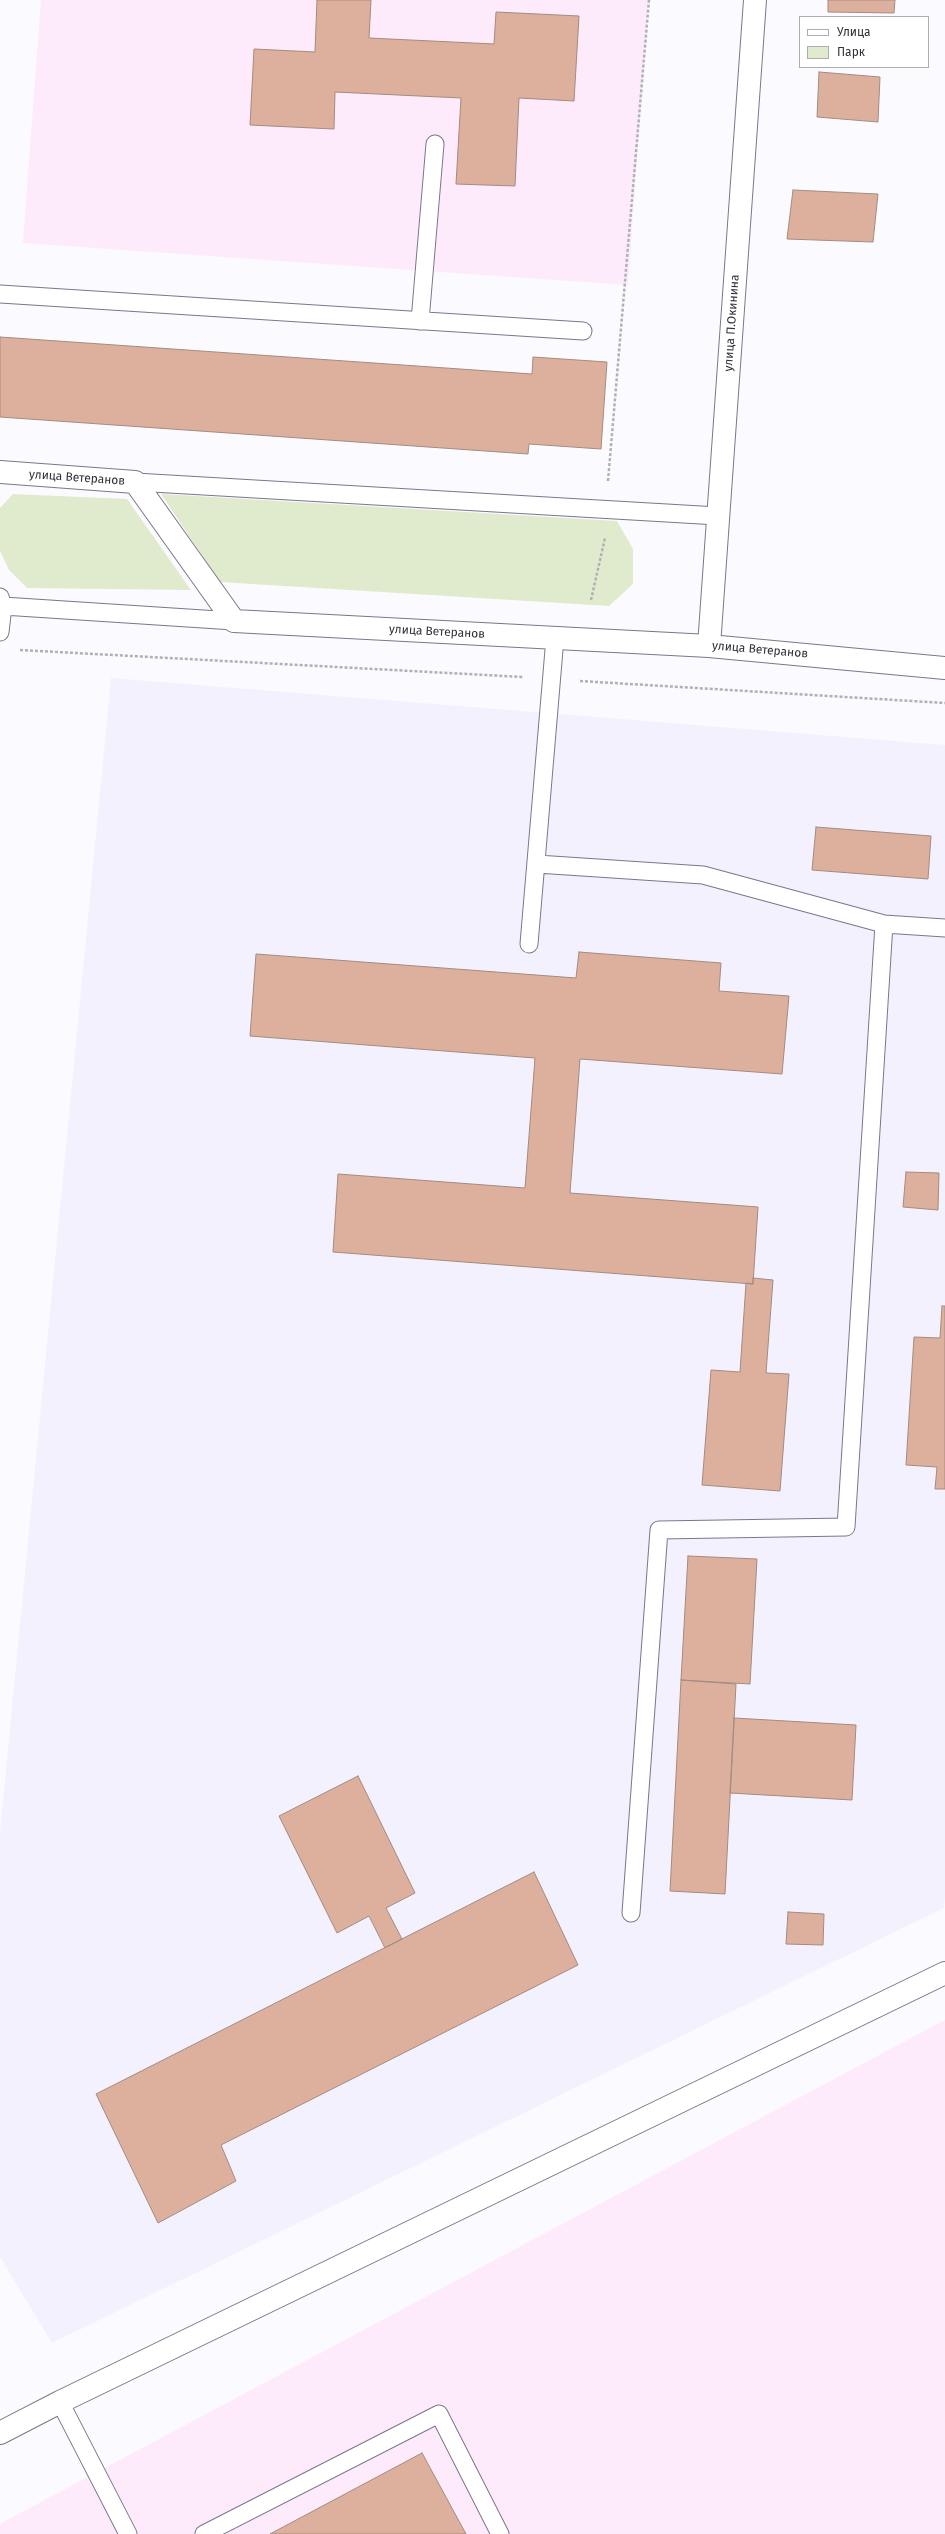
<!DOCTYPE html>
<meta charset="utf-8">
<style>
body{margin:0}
#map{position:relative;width:945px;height:2534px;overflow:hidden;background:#fbfaff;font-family:"Fira Sans",sans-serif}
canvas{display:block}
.legend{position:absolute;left:799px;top:16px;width:130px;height:52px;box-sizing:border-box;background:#fff;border:1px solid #adacaf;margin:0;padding:5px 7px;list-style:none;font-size:12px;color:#312f38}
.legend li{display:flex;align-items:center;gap:8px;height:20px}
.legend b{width:20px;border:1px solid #adacaf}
</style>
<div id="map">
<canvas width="945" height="2534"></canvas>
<ul class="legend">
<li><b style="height:5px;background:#fff"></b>Улица</li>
<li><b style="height:11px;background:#e0ebcd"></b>Парк</li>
</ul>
</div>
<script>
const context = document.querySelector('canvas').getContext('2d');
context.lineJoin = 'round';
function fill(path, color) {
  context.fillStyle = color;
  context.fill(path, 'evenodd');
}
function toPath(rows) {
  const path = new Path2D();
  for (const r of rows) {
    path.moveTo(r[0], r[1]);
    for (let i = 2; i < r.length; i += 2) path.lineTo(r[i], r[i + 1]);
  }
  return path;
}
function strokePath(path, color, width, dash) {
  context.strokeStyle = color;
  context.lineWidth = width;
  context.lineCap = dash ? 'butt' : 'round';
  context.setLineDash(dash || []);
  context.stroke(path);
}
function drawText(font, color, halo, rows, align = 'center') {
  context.font = font + ' "Fira Sans",sans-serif';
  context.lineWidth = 3.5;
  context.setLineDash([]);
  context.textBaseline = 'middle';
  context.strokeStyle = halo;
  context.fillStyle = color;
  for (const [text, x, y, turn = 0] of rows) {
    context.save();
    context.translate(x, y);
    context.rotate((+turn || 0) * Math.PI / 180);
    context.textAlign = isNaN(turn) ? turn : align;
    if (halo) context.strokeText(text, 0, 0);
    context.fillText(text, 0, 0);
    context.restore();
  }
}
const built = toPath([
 [111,678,945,745,945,1896,944,1908,52,2343,0,2257,0,1832]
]);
const education = toPath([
 [41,0,648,0,628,285,23,243],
 [945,2020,945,2534,0,2534,0,2524]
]);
const green = toPath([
 [13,494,127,499,191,590,27,588,9,570,0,551,0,508],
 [161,494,617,521,633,549,633,584,609,606,220,582]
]);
const building = toPath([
 [317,0,371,0,369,38,494,44,496,12,579,16,574,101,519,98,515,186,456,184,461,98,335,92,334,129,250,125,254,49,315,52,317,0],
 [828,0,895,0,894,13,828,12,828,0],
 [819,72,880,77,878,122,817,117,819,72],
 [793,190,878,194,873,242,787,239,793,190],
 [0,337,532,374,533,357,607,362,601,449,529,444,528,454,0,417,0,337],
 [816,827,931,836,928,879,812,870,816,827],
 [579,952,721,963,719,991,789,996,782,1074,580,1059,570,1193,758,1207,753,1284,333,1252,338,1174,525,1188,535,1058,250,1036,256,954,576,978,579,952],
 [906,1172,939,1173,938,1210,903,1207,906,1172],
 [753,1278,773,1280,766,1373,789,1374,780,1491,702,1485,711,1370,740,1372,746,1283,753,1284,753,1278],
 [942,1306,945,1306,945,1489,935,1489,937,1467,906,1465,914,1337,940,1338,942,1306],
 [688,1556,757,1559,750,1684,681,1680,688,1556],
 [681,1680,736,1684,725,1894,670,1891,681,1680],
 [734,1718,856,1725,852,1800,730,1793,734,1718],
 [358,1776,415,1893,386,1908,402,1939,385,1948,369,1916,337,1933,279,1816,358,1776],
 [534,1872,578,1965,221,2145,236,2181,158,2223,96,2094,534,1872],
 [788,1912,824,1914,823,1945,786,1944,788,1912],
 [422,2453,466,2534,270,2534,422,2453]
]);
const path = toPath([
 [608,481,649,0],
 [591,600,605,538],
 [20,650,523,677],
 [580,681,945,703]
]);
const service = toPath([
 [0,294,583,331],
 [420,321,435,144],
 [135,482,718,516],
 [0,597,3,606,0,632],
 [3,606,234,621],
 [537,864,703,875,884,924,945,928],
 [529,944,555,638],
 [631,1913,659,1530,846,1527,884,924],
 [60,2402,128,2534],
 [204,2534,439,2414,500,2534]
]);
const minor = toPath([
 [0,472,135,482,234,621,709,646,945,668],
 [709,646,755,0],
 [0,2433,60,2402,945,1973]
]);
const streetNames = [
 ["улица П.Окинина",732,323,-86],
 ["улица Ветеранов",77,478,4],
 ["улица Ветеранов",437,632,3],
 ["улица Ветеранов",760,650,5]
];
fill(built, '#f4f1fe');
fill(education, '#fdeafb');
fill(green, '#e0ebcd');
fill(building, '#ddb09e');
strokePath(building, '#a48b81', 1);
strokePath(service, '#7b768c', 19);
strokePath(minor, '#7b768c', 24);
strokePath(path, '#b2b0b7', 2.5, [3, 2]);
strokePath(service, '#fff', 17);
strokePath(minor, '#fff', 22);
drawText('12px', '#312f38', '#fff', streetNames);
</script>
